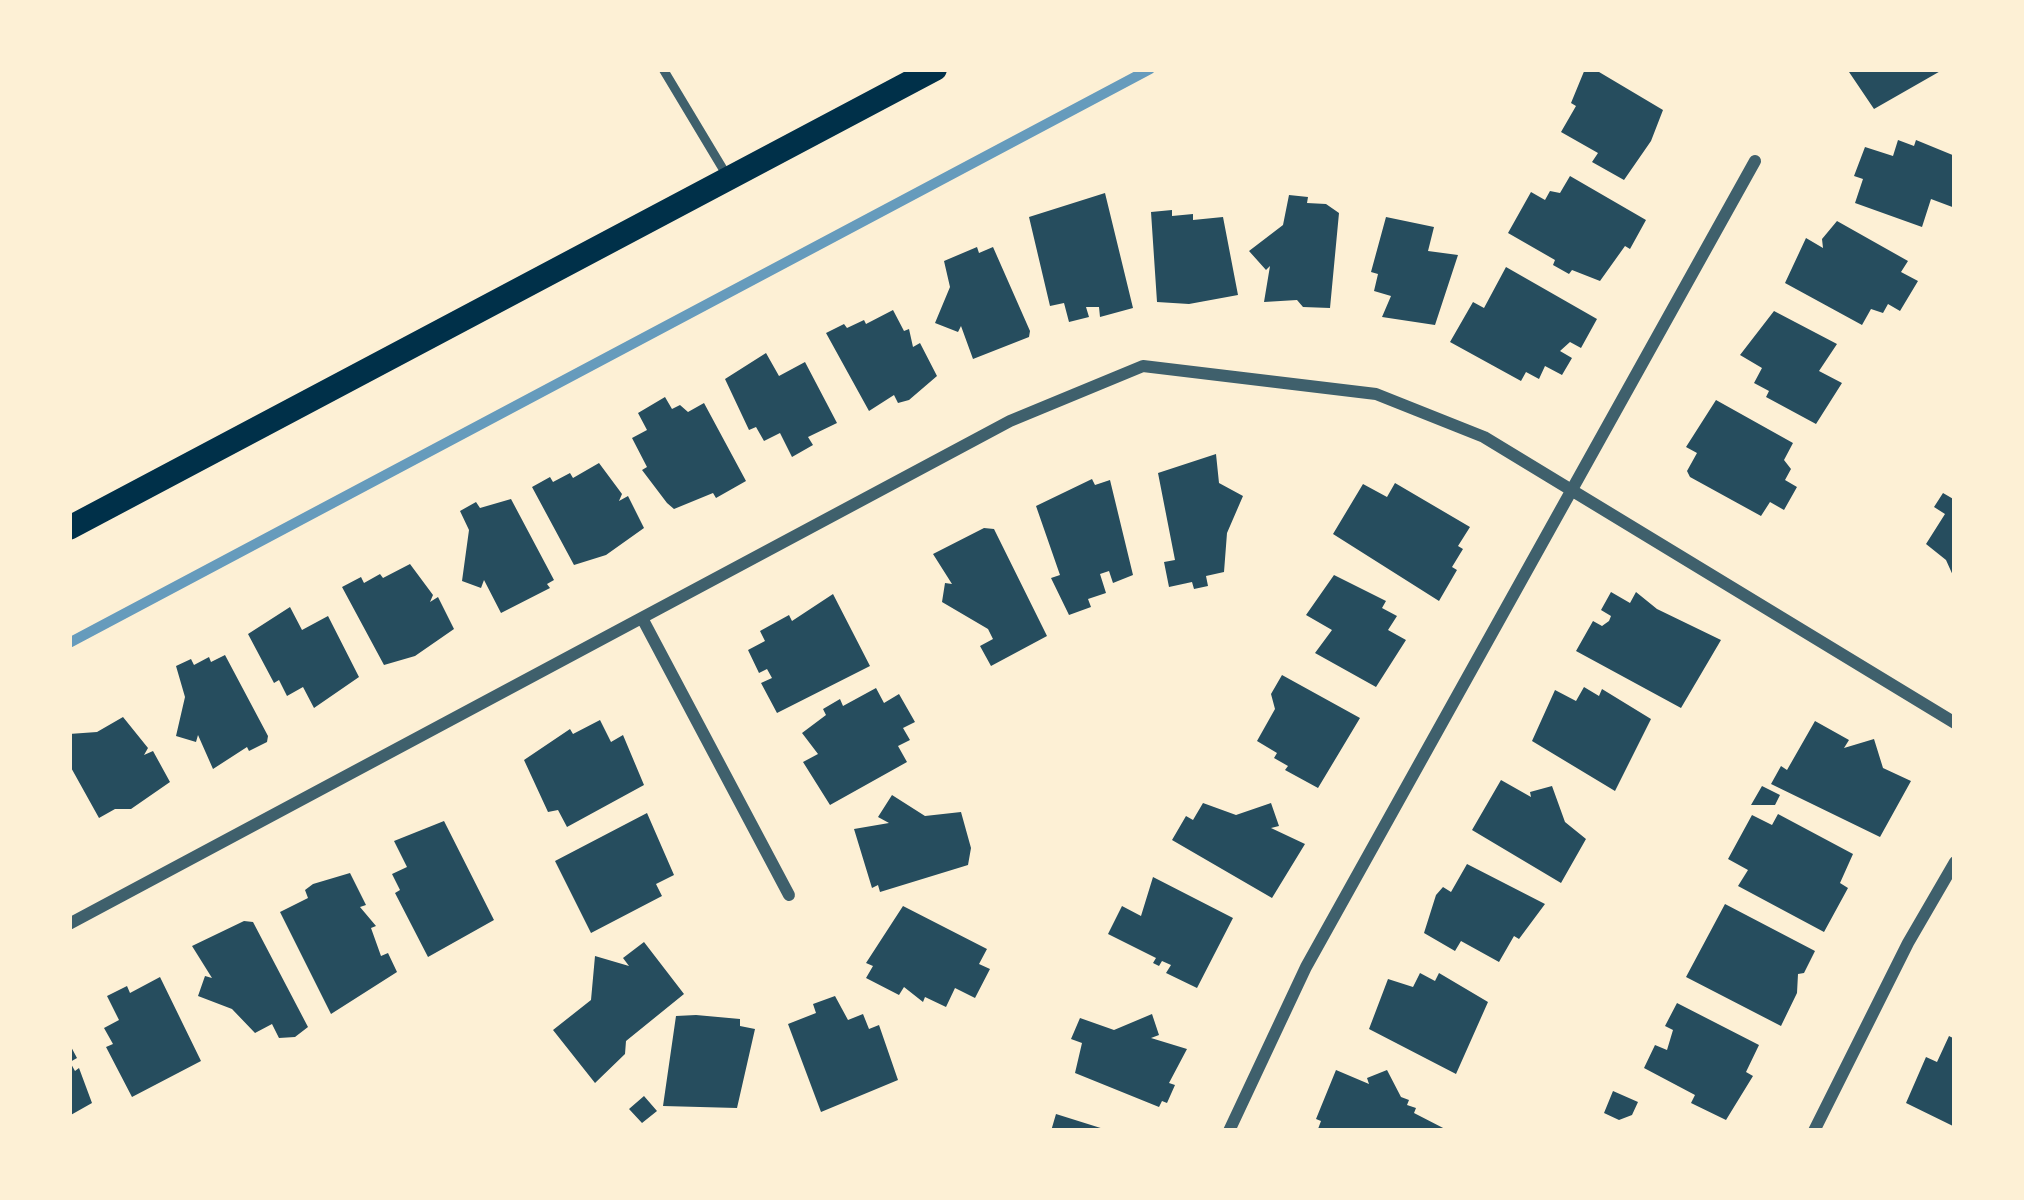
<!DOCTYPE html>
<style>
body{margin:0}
#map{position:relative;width:2024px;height:1200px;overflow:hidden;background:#fdf0d5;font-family:Montserrat,sans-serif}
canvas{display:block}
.frame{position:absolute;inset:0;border:72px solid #fdf0d5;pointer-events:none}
</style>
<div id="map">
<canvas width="2024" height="1200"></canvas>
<div class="frame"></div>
</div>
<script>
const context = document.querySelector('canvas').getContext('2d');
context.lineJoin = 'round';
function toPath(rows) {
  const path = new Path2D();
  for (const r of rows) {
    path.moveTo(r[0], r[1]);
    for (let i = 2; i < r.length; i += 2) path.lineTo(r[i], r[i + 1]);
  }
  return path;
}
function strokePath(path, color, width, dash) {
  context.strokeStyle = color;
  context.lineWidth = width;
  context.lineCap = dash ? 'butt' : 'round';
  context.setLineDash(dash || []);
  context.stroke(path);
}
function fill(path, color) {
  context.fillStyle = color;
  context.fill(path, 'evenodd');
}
const stream = toPath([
 [69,643,1150,69]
]);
const building = toPath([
 [1585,69,1594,69,1663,110,1651,141,1624,180,1592,162,1598,153,1561,132,1576,106,1571,103],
 [1847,69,1944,69,1874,109],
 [1898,140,1914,146,1916,140,1955,156,1955,208,1931,199,1922,227,1855,203,1863,179,1854,176,1865,147,1893,156],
 [1570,176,1646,220,1630,249,1625,246,1600,281,1572,270,1569,274,1553,265,1555,260,1508,233,1531,192,1545,200,1550,191,1560,193],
 [1105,193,1133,308,1100,317,1099,307,1086,307,1089,317,1069,322,1064,303,1050,306,1029,217],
 [1289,195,1308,197,1307,203,1326,204,1339,213,1330,308,1303,307,1297,300,1264,302,1270,266,1266,270,1249,251,1283,225],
 [1172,210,1172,216,1193,214,1193,220,1223,217,1238,295,1189,304,1157,302,1151,212],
 [1386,217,1434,227,1428,251,1458,255,1435,325,1382,317,1391,296,1374,291,1378,274,1371,272],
 [1837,221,1908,261,1901,272,1918,281,1900,311,1888,304,1883,313,1871,309,1862,325,1785,283,1806,238,1823,248,1822,239],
 [977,247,979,253,993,247,1030,331,1029,337,973,359,961,326,958,332,935,323,950,287,944,261],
 [1506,267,1597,319,1581,348,1570,342,1560,351,1572,358,1562,375,1545,366,1539,379,1526,372,1521,381,1450,342,1473,302,1484,308],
 [893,310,904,331,909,329,913,347,920,343,937,376,909,400,898,403,894,395,869,411,826,333,844,324,847,328,864,320,866,324],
 [1774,311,1837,344,1819,371,1842,383,1816,424,1766,397,1769,391,1754,383,1762,368,1740,355],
 [766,353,779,376,805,362,837,423,808,437,813,445,792,457,780,433,764,441,756,427,749,430,725,379],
 [665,397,672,409,680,405,688,412,704,403,746,481,716,498,713,493,674,509,667,503,642,470,647,467,632,438,647,430,638,413],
 [1716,400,1793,443,1784,460,1791,469,1785,480,1797,487,1784,510,1770,502,1761,516,1690,477,1687,471,1697,453,1686,447],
 [1216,454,1219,483,1243,496,1227,533,1224,572,1206,576,1208,586,1194,589,1192,582,1169,587,1164,562,1175,560,1158,473],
 [599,463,622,494,619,501,628,496,644,528,606,555,574,565,532,487,550,477,553,482,570,473,573,478],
 [1092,479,1095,485,1110,480,1133,575,1113,583,1109,571,1100,574,1106,593,1088,599,1091,607,1069,615,1051,578,1060,575,1036,506],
 [1395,483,1470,527,1458,546,1463,549,1452,567,1457,570,1439,601,1333,534,1363,484,1387,497],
 [1943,493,1955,500,1955,580,1946,560,1926,544,1945,514,1934,507],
 [511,499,554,580,547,584,550,588,501,613,484,580,481,588,462,581,469,530,460,511,476,502,480,508],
 [984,528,994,529,1047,636,991,666,980,646,993,639,988,629,942,602,945,583,952,584,933,554],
 [410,564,433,595,430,602,438,597,454,629,415,656,384,665,342,587,361,577,364,583,380,574,383,578],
 [1334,575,1386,601,1382,608,1397,616,1388,630,1406,640,1376,687,1315,653,1332,630,1306,615],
 [1611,592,1630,603,1636,592,1657,609,1721,640,1681,708,1576,651,1593,621,1602,626,1609,621,1611,616,1601,610],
 [833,594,870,666,777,713,761,683,772,678,767,669,759,673,748,650,765,641,760,631,789,615,792,621],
 [290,607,302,630,328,616,359,677,314,708,303,687,287,696,279,680,274,683,248,634],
 [225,655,268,736,267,742,249,751,247,747,213,769,198,735,196,742,176,736,185,697,176,666,191,659,194,665,209,657,211,662],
 [1282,675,1360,718,1318,788,1285,770,1288,766,1274,758,1277,753,1257,741,1275,709,1271,694],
 [1584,687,1599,696,1602,689,1651,719,1615,791,1532,741,1555,690,1576,701],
 [876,688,884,703,899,694,915,722,903,728,910,740,898,746,907,762,830,805,803,762,818,754,802,733,826,715,823,709,840,699,843,706],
 [123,717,148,748,144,755,153,751,170,782,131,809,115,809,99,818,69,764,69,734,97,732],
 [600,720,611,742,623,735,644,785,567,827,558,810,548,812,524,760,570,729,573,734],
 [1815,721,1849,740,1844,748,1874,739,1883,768,1911,781,1880,837,1771,784,1781,766,1787,770],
 [1501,780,1531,797,1530,792,1552,786,1565,822,1586,839,1561,883,1472,830],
 [1762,786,1780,795,1775,805,1751,805],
 [892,795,925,816,961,812,971,848,968,865,880,892,878,885,872,888,854,829,889,823,878,817],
 [1203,803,1236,815,1271,803,1279,826,1271,828,1305,844,1272,898,1172,840,1186,816,1193,820],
 [647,813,674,875,656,884,662,896,591,933,555,861],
 [1778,814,1853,854,1840,883,1848,888,1824,932,1738,886,1748,870,1728,859,1752,815,1772,825],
 [444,821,494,920,428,957,395,893,400,890,392,874,407,867,394,841],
 [1467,864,1545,904,1519,939,1514,936,1499,962,1461,941,1455,951,1424,933,1436,895,1443,887,1451,892],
 [350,873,366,905,360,907,376,926,371,928,381,956,388,953,397,972,331,1014,280,912,308,898,305,890,313,884],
 [1153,877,1233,918,1197,988,1166,973,1171,965,1162,961,1159,966,1153,963,1156,958,1108,934,1122,906,1141,916],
 [1725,904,1815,951,1804,973,1798,974,1797,993,1781,1026,1686,977],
 [903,906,987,949,979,964,990,969,975,998,955,988,946,1007,925,997,923,1002,904,987,899,995,866,978,873,966,866,963],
 [244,921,253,922,308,1027,295,1037,279,1038,272,1024,255,1033,232,1009,198,996,205,976,212,978,192,946],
 [644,942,684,994,626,1041,625,1054,595,1083,553,1030,591,1000,595,956,629,966,623,958],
 [1420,973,1435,981,1439,973,1488,1002,1456,1074,1369,1029,1388,979,1413,987],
 [160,977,201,1061,132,1097,106,1047,113,1044,104,1028,119,1020,107,996,127,986,130,993],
 [835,996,848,1020,863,1014,869,1029,879,1025,898,1080,821,1112,788,1024,816,1013,813,1004],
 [1677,1003,1759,1045,1746,1072,1753,1076,1726,1120,1691,1103,1695,1095,1644,1068,1655,1045,1667,1050,1673,1030,1665,1026],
 [1152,1014,1159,1035,1151,1038,1187,1049,1169,1083,1175,1085,1167,1103,1162,1101,1159,1107,1075,1073,1082,1043,1071,1039,1080,1018,1114,1030],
 [696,1015,740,1019,740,1026,755,1029,737,1108,663,1106,676,1016],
 [1949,1036,1955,1039,1955,1127,1906,1103,1926,1057,1937,1062],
 [69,1043,77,1058,70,1062,75,1071,79,1068,92,1103,69,1116],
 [1336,1070,1369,1084,1367,1078,1387,1070,1401,1097,1409,1100,1407,1105,1416,1108,1414,1113,1449,1131,1318,1129,1321,1121,1316,1119],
 [1613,1091,1638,1102,1632,1115,1619,1120,1604,1113],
 [644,1096,657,1111,642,1123,629,1109],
 [1056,1114,1107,1130,1106,1131,1051,1131]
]);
const service = toPath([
 [663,69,726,174]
]);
const minor = toPath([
 [642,618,789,895],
 [69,924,1010,421,1143,366,1376,394,1484,437,1955,723],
 [1229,1131,1306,967,1755,161],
 [1814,1131,1908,943,1955,862]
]);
const secondary = toPath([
 [69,528,935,69]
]);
strokePath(stream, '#669bbc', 10);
fill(building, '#264d5e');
strokePath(service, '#3f606c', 9);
strokePath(minor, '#3f606c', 12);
strokePath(secondary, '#003049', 24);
</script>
